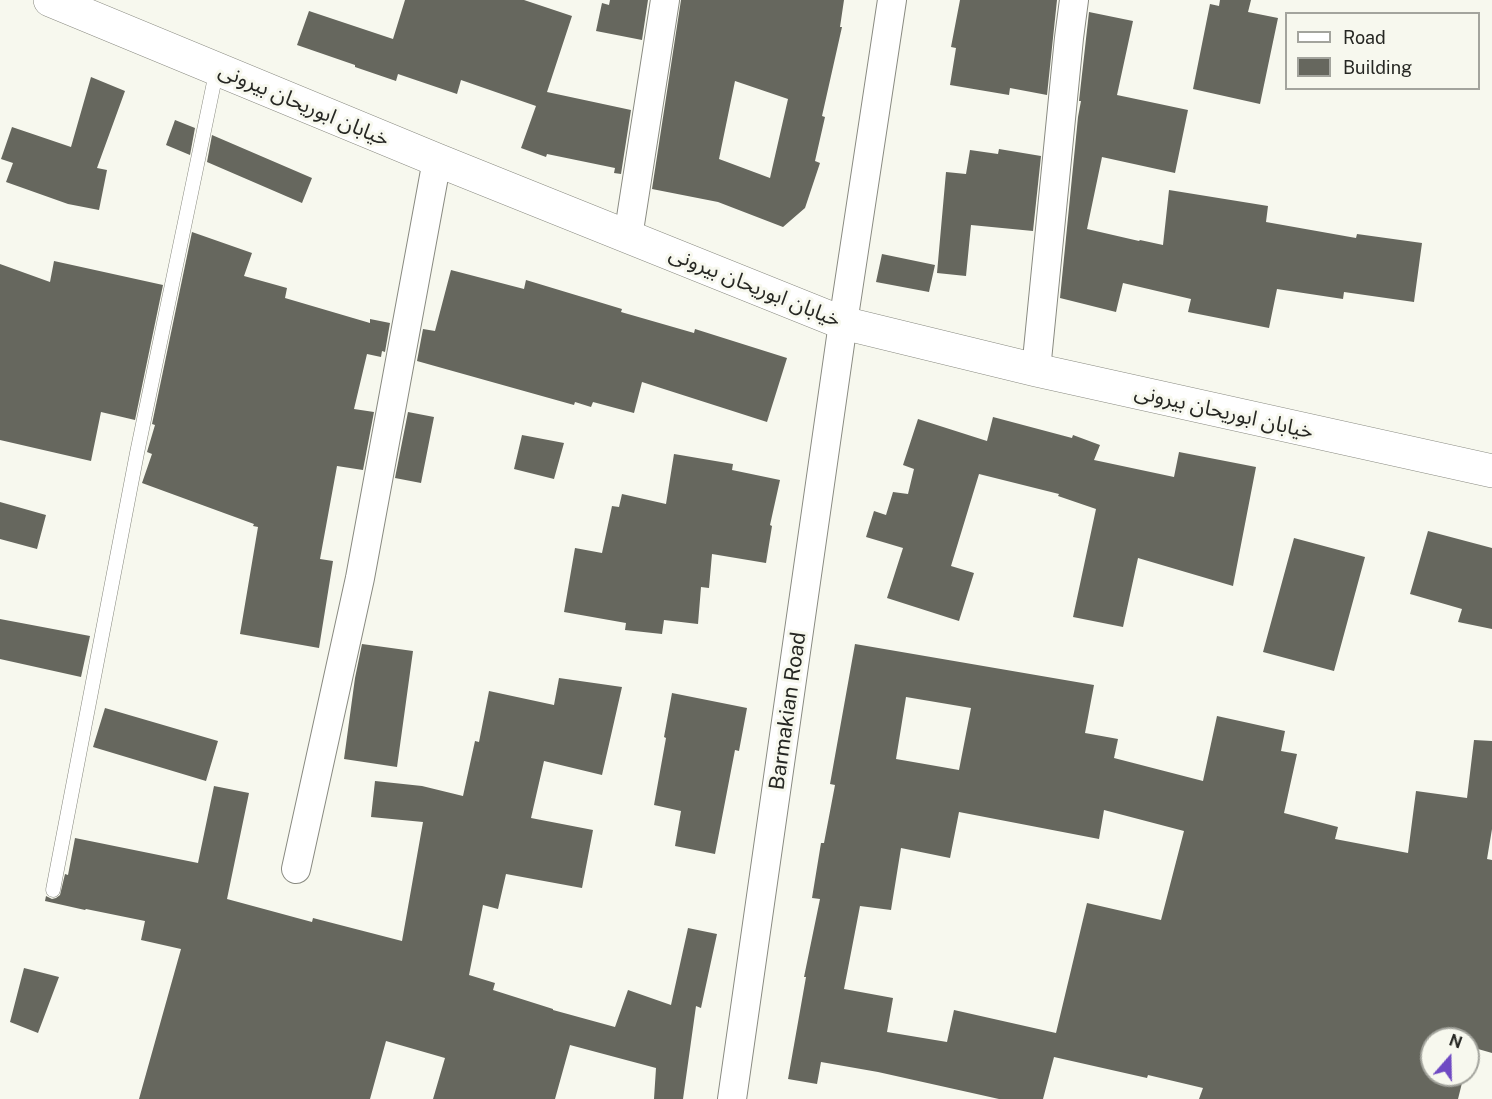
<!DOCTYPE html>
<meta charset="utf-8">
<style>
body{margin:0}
#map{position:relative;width:1492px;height:1099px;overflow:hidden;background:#f7f8ee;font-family:"Public Sans",sans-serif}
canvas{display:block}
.legend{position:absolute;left:1285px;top:12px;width:195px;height:78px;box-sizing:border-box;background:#f7f8ee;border:2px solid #a3a49d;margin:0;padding:8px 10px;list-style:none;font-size:18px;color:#262723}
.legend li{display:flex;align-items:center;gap:12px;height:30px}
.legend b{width:30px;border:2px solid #a3a49d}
.north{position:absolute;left:1420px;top:1027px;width:60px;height:60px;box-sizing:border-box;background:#f7f8ee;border:2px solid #a3a49d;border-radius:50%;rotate:20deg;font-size:16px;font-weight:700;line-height:24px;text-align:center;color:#262723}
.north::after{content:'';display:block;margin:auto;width:21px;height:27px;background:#6f4ac3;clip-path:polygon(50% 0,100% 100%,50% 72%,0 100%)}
</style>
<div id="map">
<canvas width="1492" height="1099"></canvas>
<ul class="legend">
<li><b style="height:8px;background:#fff"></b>Road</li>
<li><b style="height:16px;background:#66675e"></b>Building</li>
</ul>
<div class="north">N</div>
</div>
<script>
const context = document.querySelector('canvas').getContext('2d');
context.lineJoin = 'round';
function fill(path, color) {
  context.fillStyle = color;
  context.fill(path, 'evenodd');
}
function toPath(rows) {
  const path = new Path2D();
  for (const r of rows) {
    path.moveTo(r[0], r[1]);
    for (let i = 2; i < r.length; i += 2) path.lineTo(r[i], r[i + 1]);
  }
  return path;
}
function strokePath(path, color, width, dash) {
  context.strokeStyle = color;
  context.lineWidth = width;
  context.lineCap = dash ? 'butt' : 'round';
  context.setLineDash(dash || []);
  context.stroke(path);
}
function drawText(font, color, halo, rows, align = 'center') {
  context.font = font + ' "Public Sans","Noto Sans Arabic",sans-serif';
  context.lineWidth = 6;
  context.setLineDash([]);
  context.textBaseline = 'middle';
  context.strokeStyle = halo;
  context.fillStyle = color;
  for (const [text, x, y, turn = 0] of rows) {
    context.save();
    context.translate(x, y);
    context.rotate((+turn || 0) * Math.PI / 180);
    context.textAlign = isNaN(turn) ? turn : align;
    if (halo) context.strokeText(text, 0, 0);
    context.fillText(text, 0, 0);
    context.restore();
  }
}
const building = toPath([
 [405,0,524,0,572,16,547,92,631,110,621,174,614,173,615,168,547,154,546,157,521,148,536,106,461,80,457,94,398,74,396,81,355,67,355,65,297,45,309,11,393,39],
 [610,0,648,0,642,40,596,31,602,3,609,5],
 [681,0,844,0,840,27,842,27,822,116,825,117,815,161,820,163,805,208,783,227,718,202,652,189],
 [735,81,788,99,770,178,719,159],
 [960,0,1057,0,1047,95,1010,88,1009,95,950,85,956,48,951,47],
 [1220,0,1251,0,1248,12,1278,18,1260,104,1193,89,1210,4,1219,6],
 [1089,12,1133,21,1117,95,1188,110,1175,173,1102,157,1087,229,1139,241,1140,240,1163,245,1169,190,1268,206,1266,222,1356,238,1357,234,1422,243,1414,302,1344,292,1343,299,1277,289,1269,328,1188,312,1191,299,1123,283,1116,312,1060,298,1078,117,1081,101,1079,101],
 [91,77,125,91,97,168,107,170,99,210,68,204,6,182,13,163,1,159,12,127,71,147],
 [175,120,195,128,190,155,166,145],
 [212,135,312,178,302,203,207,162],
 [999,149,1041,156,1033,231,971,225,966,276,937,273,946,172,966,174,970,150,998,154],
 [192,232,252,253,244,276,287,288,285,298,370,323,370,319,390,323,385,352,382,351,381,357,367,354,354,409,374,412,363,470,337,466,320,559,333,561,319,648,240,634,258,527,253,526,254,524,142,483,152,454,147,452,155,425,152,424],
 [882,254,935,265,929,292,876,282],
 [54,261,163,285,135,420,101,412,91,461,0,440,0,264,50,282],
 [451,270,524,289,526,280,622,309,621,312,694,333,695,329,787,358,767,422,642,382,634,413,593,402,591,407,575,402,574,405,417,361,423,329,435,331],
 [408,412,434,417,421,483,395,478],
 [993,417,1072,438,1073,435,1100,445,1094,460,1174,477,1179,452,1256,467,1233,586,1138,558,1123,627,1073,617,1096,509,1058,496,1059,494,979,474,951,566,974,573,959,621,887,598,903,548,866,537,874,511,886,515,893,492,908,494,914,469,903,465,918,419,987,441],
 [522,435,564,443,554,479,514,469],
 [674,454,733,464,732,470,780,480,770,525,772,526,766,563,712,554,709,588,701,587,698,624,664,620,662,634,625,630,626,623,564,612,575,548,602,553,612,506,619,507,622,494,666,504],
 [0,502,46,515,37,549,0,539],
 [1428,531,1492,548,1492,629,1458,622,1462,609,1410,594],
 [1294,538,1365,557,1334,671,1263,652],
 [0,619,90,636,81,677,0,659],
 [362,644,413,651,397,767,344,759,355,678],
 [855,644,1094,685,1085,733,1118,739,1114,758,1203,781,1217,716,1285,731,1281,751,1297,754,1284,813,1338,827,1335,839,1408,853,1416,791,1467,798,1474,740,1492,741,1492,829,1487,859,1492,860,1492,1053,1471,1047,1468,1057,1468,1039,1432,1039,1432,1075,1464,1075,1458,1099,1199,1099,1203,1088,1148,1075,1147,1078,1054,1057,1043,1099,999,1099,878,1072,821,1062,817,1084,788,1079,806,977,804,977,820,899,812,898,821,843,824,843,835,785,830,784],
 [906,697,971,708,959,770,896,759],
 [1104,810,1184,831,1161,920,1087,903,1056,1033,954,1010,947,1042,887,1032,893,998,844,989,860,906,891,910,901,848,950,858,959,812,1099,839],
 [559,678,622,687,602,775,544,761,531,818,593,830,582,888,506,874,498,909,483,905,469,975,495,983,493,990,553,1009,553,1010,615,1027,628,990,671,1005,688,928,717,934,701,1008,696,1006,683,1099,654,1099,656,1068,570,1045,555,1099,433,1099,445,1058,386,1041,370,1099,139,1099,181,949,141,940,145,921,86,909,85,910,45,901,46,896,52,899,56,898,60,895,65,874,68,875,75,838,198,863,214,786,249,793,227,899,312,922,313,918,402,941,423,822,371,817,375,781,422,786,463,796,475,741,479,742,489,691,554,705],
 [672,693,747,708,739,751,735,750,715,854,675,846,681,811,654,805,666,738,664,737],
 [105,708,218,741,206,781,93,747],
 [24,968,59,977,38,1033,10,1022]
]);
const lane = toPath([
 [53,890,137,453,217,68]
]);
const street = toPath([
 [628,237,665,0],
 [1036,370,1069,38,1074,0],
 [296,869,360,578,437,160],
 [732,1099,843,323,892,0]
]);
const secondary = toPath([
 [50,0,437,160,843,323,1036,370,1492,471]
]);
const streetNames = [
 ["خیابان ابوریحان بیرونی",304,105,23],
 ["خیابان ابوریحان بیرونی",755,287,22],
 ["خیابان ابوریحان بیرونی",1224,412,13],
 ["Barmakian Road",788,711,-82]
];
fill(building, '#66675e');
strokePath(lane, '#898a81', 15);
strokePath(street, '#898a81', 30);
strokePath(secondary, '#898a81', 34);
strokePath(lane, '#fff', 14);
strokePath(street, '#fff', 28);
strokePath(secondary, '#fff', 33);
drawText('21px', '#262723', '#f7f8ee', streetNames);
</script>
